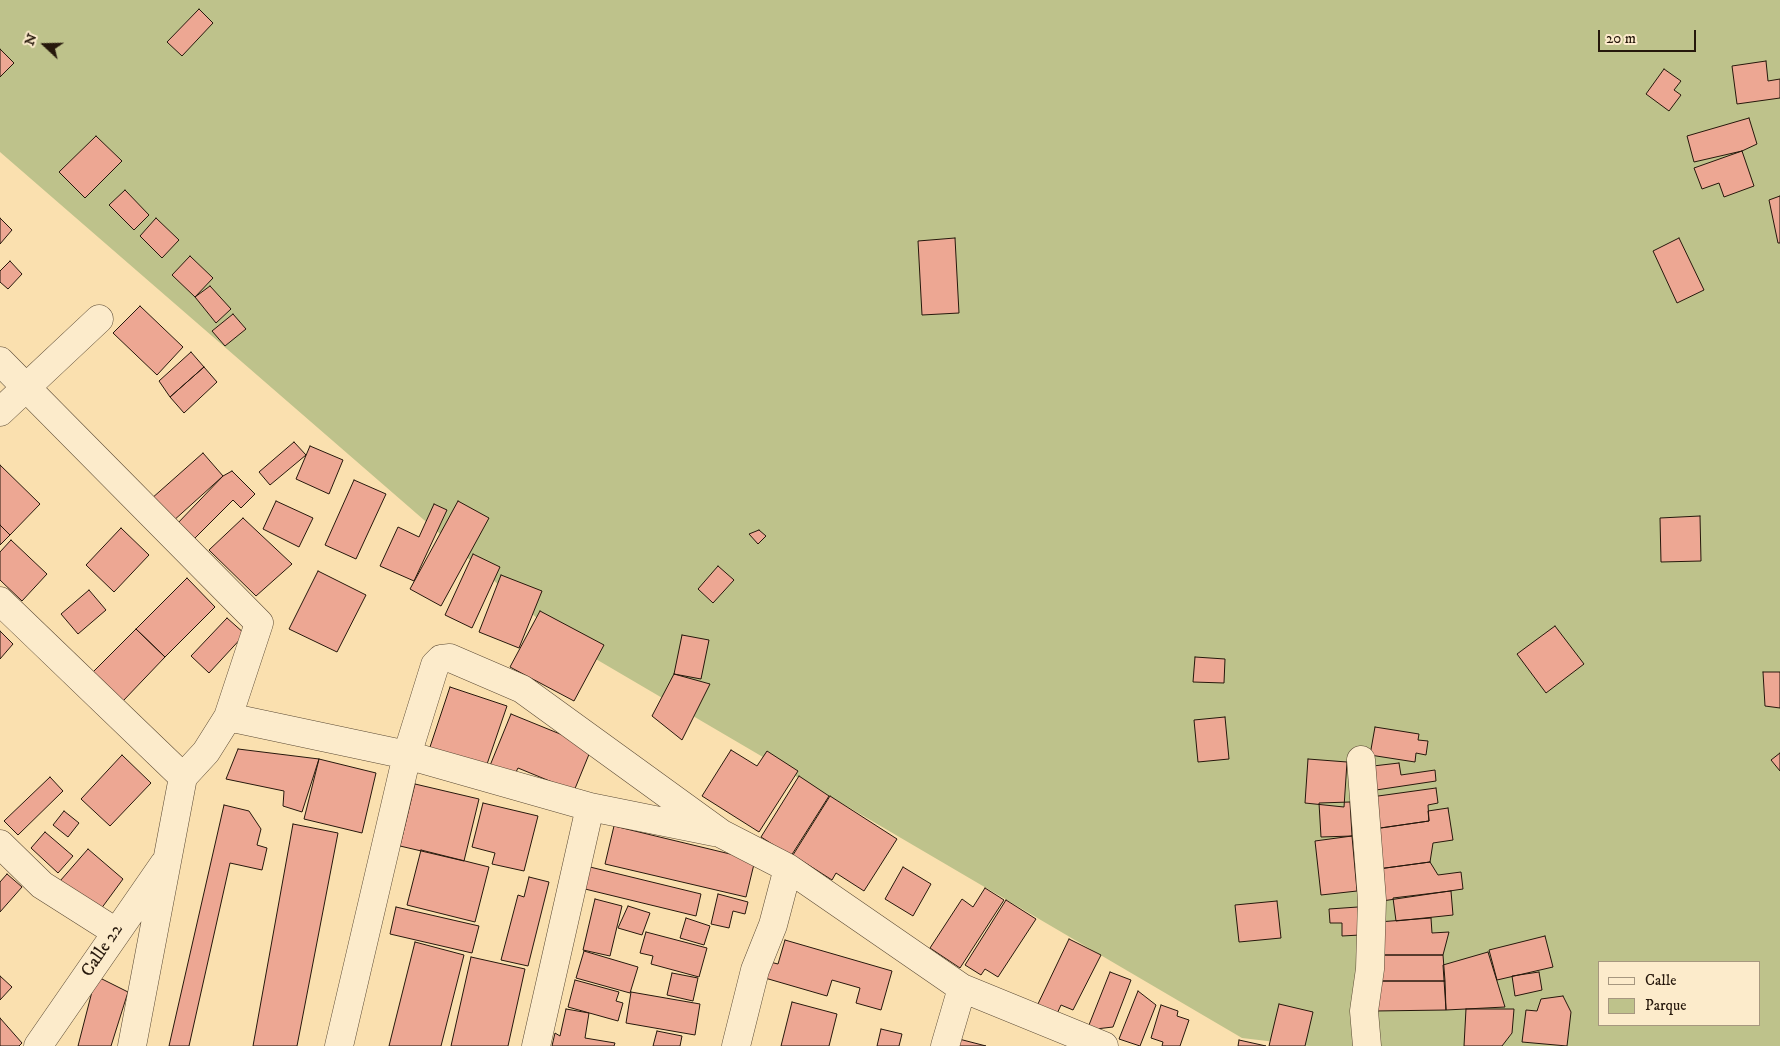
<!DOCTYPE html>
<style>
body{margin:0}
#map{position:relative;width:1780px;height:1046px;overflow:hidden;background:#fae0af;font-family:"IM FELL DW Pica",serif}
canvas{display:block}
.legend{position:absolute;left:1598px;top:961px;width:162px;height:65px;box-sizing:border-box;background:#fcebcb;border:1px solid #a6977f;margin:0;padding:6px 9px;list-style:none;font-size:15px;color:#26180c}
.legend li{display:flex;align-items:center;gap:10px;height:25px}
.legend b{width:25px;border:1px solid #a6977f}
.north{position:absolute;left:20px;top:20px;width:50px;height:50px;-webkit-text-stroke:4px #fcebcb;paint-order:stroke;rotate:291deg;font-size:14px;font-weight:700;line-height:20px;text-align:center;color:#26180c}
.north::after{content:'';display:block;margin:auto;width:18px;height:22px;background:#26180c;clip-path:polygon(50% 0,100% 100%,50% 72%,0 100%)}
.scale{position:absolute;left:1598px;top:30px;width:98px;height:22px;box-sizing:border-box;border:2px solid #26180c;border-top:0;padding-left:6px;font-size:15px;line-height:18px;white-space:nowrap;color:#26180c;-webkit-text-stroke:4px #fcebcb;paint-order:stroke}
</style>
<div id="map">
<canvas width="1780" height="1046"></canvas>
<ul class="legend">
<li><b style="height:6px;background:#fcebcb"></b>Calle</li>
<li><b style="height:14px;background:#bec28b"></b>Parque</li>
</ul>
<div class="north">N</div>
<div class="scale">20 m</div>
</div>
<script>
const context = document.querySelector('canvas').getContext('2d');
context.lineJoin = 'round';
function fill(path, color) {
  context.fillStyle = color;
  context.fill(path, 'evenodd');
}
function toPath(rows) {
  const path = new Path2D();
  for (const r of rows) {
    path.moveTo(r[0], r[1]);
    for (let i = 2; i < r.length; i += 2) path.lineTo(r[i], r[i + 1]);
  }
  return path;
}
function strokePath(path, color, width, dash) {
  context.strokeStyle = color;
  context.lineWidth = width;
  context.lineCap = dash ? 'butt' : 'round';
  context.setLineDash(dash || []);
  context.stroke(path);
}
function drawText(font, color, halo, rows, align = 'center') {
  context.font = font + ' "IM FELL DW Pica",serif';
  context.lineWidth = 4;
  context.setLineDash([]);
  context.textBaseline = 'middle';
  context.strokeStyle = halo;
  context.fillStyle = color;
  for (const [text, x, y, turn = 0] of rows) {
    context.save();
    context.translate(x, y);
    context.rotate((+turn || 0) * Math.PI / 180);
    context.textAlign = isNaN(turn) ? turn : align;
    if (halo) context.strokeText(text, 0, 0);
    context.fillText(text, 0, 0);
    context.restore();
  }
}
const green = toPath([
 [0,0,1780,0,1780,1046,1309,1046,1242,1038,560,638,0,152],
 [1599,962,1759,962,1759,1025,1599,1025]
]);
const building = toPath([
 [199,9,213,23,182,56,167,42,199,9],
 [0,49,14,63,0,77,0,49],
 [1766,61,1768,81,1780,79,1780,98,1737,104,1732,66,1766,61],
 [1664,69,1681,81,1674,90,1681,95,1669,111,1646,94,1664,69],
 [1749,118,1757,144,1742,151,1694,162,1687,136,1749,118],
 [96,136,122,161,85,198,59,172,96,136],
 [1742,151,1754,186,1724,197,1719,183,1702,189,1694,168,1742,151],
 [125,190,149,215,134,230,109,205,125,190],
 [1780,196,1780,243,1778,243,1769,200,1780,196],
 [0,218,12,230,0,244,0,218],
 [156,218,179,240,162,258,140,236,156,218],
 [955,238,959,313,922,315,918,241,955,238],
 [1679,238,1704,290,1677,303,1653,251,1679,238],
 [190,256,213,278,195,297,172,275,190,256],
 [10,261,22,274,8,289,0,282,0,271,10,261],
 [210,286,231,309,216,323,195,297,210,286],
 [140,306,183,347,157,375,113,333,140,306],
 [233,314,246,329,225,346,212,331,233,314],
 [191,352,204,367,170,397,159,381,191,352],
 [204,367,217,382,184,413,170,397,204,367],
 [294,442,306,455,270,485,259,472,294,442],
 [310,446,343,460,329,494,296,479,310,446],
 [203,453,223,476,172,522,151,499,203,453],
 [0,465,40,504,10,535,0,525,0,465],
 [232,471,255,494,241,508,233,500,192,541,176,525,223,476,232,471],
 [354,480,386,494,356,559,325,545,354,480],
 [276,501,313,518,299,547,263,529,276,501],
 [458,501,489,518,441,606,410,589,458,501],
 [434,504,447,510,414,581,380,566,398,527,419,537,434,504],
 [1700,516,1701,561,1661,562,1660,518,1700,516],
 [243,518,292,564,256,596,209,550,243,518],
 [0,525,10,535,0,545,0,525],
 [121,528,149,555,114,592,86,565,121,528],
 [759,530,766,536,758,544,749,534,759,530],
 [11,540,47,574,22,601,0,580,0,552,11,540],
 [473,554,500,567,472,628,445,615,473,554],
 [718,566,734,580,713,603,698,589,718,566],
 [318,571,366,595,337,652,289,629,318,571],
 [501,575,542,591,519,648,479,632,501,575],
 [187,578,215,607,165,657,136,629,187,578],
 [89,590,106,610,78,634,61,614,89,590],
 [540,611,604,645,574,701,510,667,540,611],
 [227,618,245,634,209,673,191,656,227,618],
 [1555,626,1584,664,1546,693,1517,654,1555,626],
 [136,629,165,657,123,701,93,672,136,629],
 [0,631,13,644,0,659,0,631],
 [682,635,709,640,701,679,674,674,682,635],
 [1195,657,1225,659,1224,683,1193,682,1195,657],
 [1763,672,1780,672,1780,708,1765,706,1763,672],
 [674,674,710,684,682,740,652,716,674,674],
 [450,687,507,706,485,770,429,750,450,687],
 [511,714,592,747,574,791,518,768,513,778,489,768,511,714],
 [1225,717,1229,759,1198,762,1194,720,1225,717],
 [1375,727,1419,734,1418,740,1428,741,1426,755,1416,753,1415,762,1370,755,1375,727],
 [238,749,319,759,302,812,283,806,284,791,226,779,238,749],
 [731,750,757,766,767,751,798,771,759,832,702,796,731,750],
 [1780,753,1780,771,1771,760,1780,753],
 [122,755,151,783,110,826,81,799,122,755],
 [319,759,376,773,362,833,304,819,319,759],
 [1308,759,1347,762,1344,807,1305,803,1308,759],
 [1399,763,1401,775,1435,770,1436,781,1376,790,1373,766,1399,763],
 [799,776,829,796,791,856,761,837,799,776],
 [50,777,63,791,18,835,4,821,50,777],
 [415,784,479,799,464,861,400,846,415,784],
 [1436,788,1438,803,1428,805,1429,821,1374,829,1371,797,1436,788],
 [830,796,897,839,864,891,836,873,832,880,793,855,830,796],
 [1350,802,1352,836,1321,837,1319,803,1350,802],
 [483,803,538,816,524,871,492,864,495,853,472,847,483,803],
 [224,805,249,811,261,829,257,845,267,848,262,870,230,863,189,1046,169,1046,224,805],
 [1448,808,1453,840,1433,843,1430,862,1378,869,1373,829,1429,821,1428,811,1448,808],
 [64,811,79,823,68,837,53,825,64,811],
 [293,824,338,833,297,1046,253,1046,293,824],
 [614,826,755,860,746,897,605,864,614,826],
 [45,832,73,856,58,873,31,848,45,832],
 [1352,836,1357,891,1321,895,1315,841,1352,836],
 [88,849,123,879,98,913,60,881,88,849],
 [421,850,489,867,475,922,407,905,421,850],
 [1430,862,1438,875,1461,872,1463,889,1382,901,1378,869,1430,862],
 [590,867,701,894,696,916,585,889,590,867],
 [903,867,931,884,913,916,885,899,903,867],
 [7,874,22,887,0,912,0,882,7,874],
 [529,877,549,882,528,966,501,960,518,895,524,897,529,877],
 [985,888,1004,900,960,968,930,948,962,899,973,907,985,888],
 [1451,891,1453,915,1396,921,1393,898,1451,891],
 [718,894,748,902,745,914,733,911,729,928,711,924,718,894],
 [595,899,622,906,610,956,583,950,595,899],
 [1006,900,1036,919,998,977,985,969,981,975,965,965,1006,900],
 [1277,901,1281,938,1239,942,1235,905,1277,901],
 [628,906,650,913,642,935,618,928,628,906],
 [396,907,479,926,472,953,390,934,396,907],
 [1358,907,1360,935,1342,936,1342,923,1330,923,1329,909,1358,907],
 [686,918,710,926,704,945,680,938,686,918],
 [1431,918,1432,933,1449,932,1443,955,1378,955,1378,922,1431,918],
 [646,932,707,948,699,977,651,964,653,956,640,953,646,932],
 [1545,936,1553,967,1497,980,1489,950,1545,936],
 [1069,939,1101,955,1073,1010,1061,1005,1056,1016,1037,1006,1069,939],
 [785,940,892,971,881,1010,856,1003,860,988,832,980,827,996,765,978,770,962,778,964,785,940],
 [415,942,464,955,441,1046,389,1046,415,942],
 [584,951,638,967,630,993,576,978,584,951],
 [1488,952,1505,1007,1446,1010,1443,965,1488,952],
 [1378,955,1443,955,1445,981,1375,981,1378,955],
 [471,957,525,969,508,1046,451,1046,471,957],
 [1110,972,1131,980,1113,1027,1087,1030,1110,972],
 [1539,972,1542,990,1515,996,1512,976,1539,972],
 [672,973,698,978,693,1001,667,995,672,973],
 [0,976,12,987,0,1000,0,976],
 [96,976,128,992,111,1046,78,1046,96,976],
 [575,980,619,992,616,1001,623,1003,618,1021,568,1007,575,980],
 [1375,981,1445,981,1446,1010,1375,1011,1375,981],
 [1138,991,1156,1005,1140,1046,1119,1039,1138,991],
 [631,992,700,1004,695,1035,626,1023,631,992],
 [1563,996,1571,1012,1567,1046,1522,1042,1526,1010,1537,1011,1541,999,1563,996],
 [792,1002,837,1014,829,1046,781,1046,792,1002],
 [1279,1004,1313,1012,1305,1046,1269,1046,1279,1004],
 [1161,1005,1178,1011,1177,1016,1189,1020,1180,1046,1162,1046,1163,1042,1151,1038,1161,1005],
 [566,1009,589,1013,585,1038,615,1043,614,1046,552,1046,555,1033,560,1036,566,1009],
 [1466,1009,1514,1009,1512,1033,1502,1046,1464,1046,1466,1009],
 [0,1018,22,1043,19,1046,0,1046,0,1018],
 [881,1029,902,1034,899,1046,877,1046,881,1029],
 [657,1031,682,1036,680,1046,653,1046,657,1031],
 [959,1039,986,1046,957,1046,959,1039],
 [1239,1040,1266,1046,1238,1046,1239,1040]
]);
const street = toPath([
 [0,361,259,623,228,717],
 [0,412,99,319],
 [0,601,183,777],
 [1361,760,1372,900,1370,969,1364,1011,1367,1046],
 [0,844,42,885,116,932],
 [38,1046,164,864],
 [132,1046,183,777,206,752,228,717,407,755,590,807,714,832],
 [339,1046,407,755,435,665,441,659,450,658,522,689,722,834,788,868,962,988,1104,1046],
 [536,1046,590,807],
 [736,1046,755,970,773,925,788,868],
 [945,1046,962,988]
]);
const streetNames = [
 ["Calle 22",103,951,-56]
];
fill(green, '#bec28b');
fill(building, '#eda793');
strokePath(building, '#26180c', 1);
strokePath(street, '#5b4a35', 29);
strokePath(street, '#fcebcb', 28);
drawText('18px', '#26180c', '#fcebcb', streetNames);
</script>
